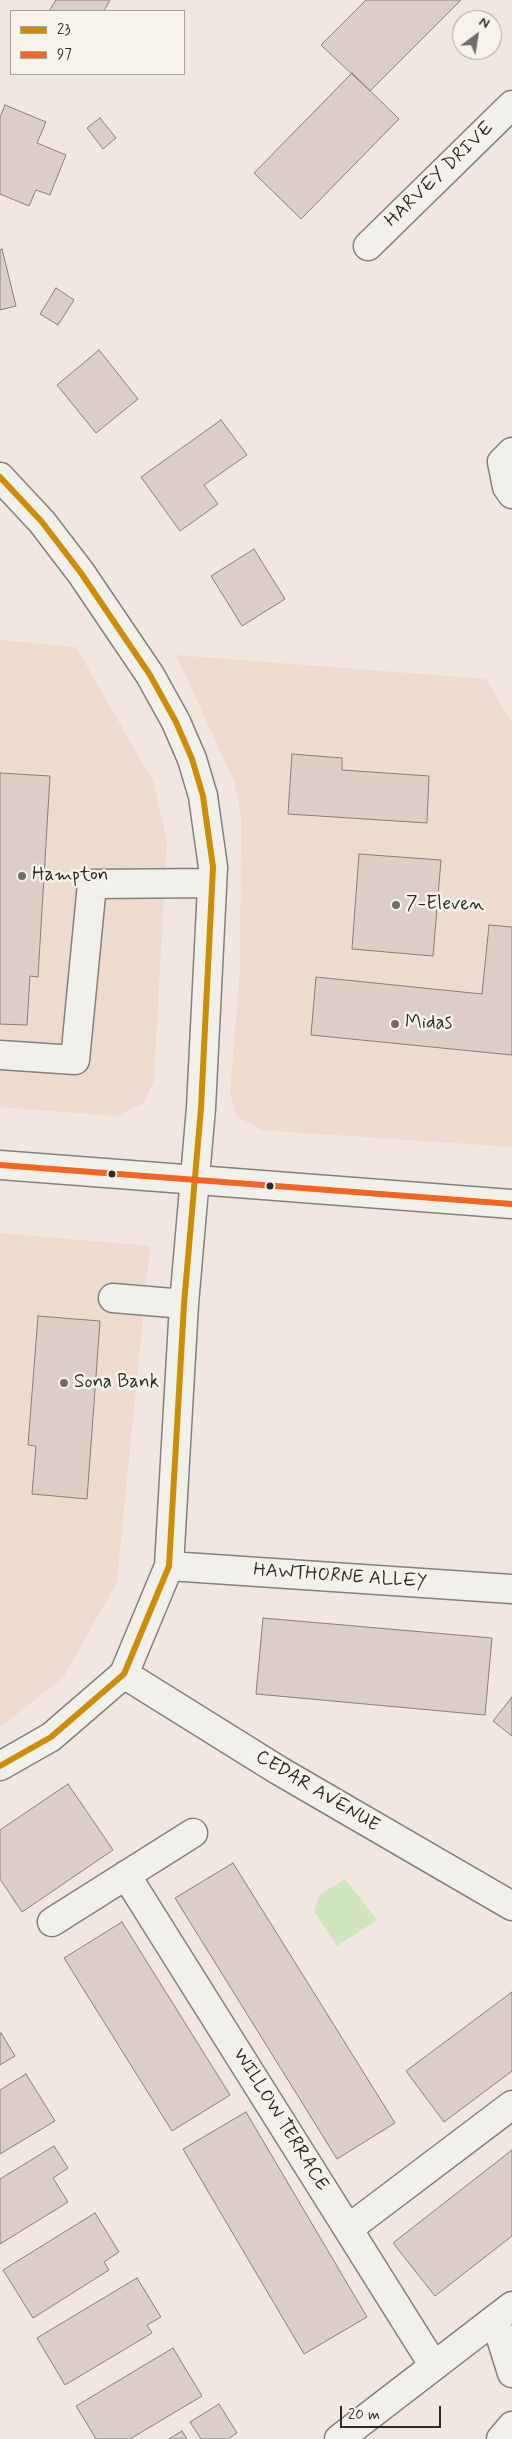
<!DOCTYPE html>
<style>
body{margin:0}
#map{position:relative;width:512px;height:2439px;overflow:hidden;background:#f1e7e0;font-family:Mynerve,sans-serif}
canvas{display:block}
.legend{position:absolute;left:10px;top:10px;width:175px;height:65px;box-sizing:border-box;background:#f7f3e8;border:1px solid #a5a39c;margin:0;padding:6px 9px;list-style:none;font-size:15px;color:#2b2b2b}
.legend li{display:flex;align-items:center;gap:10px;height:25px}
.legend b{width:25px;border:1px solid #a5a39c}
.north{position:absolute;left:452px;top:10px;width:50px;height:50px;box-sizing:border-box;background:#f7f3e8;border:1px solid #a5a39c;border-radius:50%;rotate:31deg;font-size:14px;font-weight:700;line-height:20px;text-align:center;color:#2b2b2b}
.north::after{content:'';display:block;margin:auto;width:18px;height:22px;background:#706d6a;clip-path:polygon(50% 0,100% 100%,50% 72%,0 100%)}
.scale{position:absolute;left:340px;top:2406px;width:101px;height:22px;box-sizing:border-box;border:2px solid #2b2b2b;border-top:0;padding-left:6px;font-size:15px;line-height:18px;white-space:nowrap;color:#2b2b2b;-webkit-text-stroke:4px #f7f3e8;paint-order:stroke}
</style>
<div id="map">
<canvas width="512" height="2439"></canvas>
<ul class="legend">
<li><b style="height:6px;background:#ce8d09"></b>23</li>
<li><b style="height:6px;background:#f26522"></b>97</li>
</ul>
<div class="north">N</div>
<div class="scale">20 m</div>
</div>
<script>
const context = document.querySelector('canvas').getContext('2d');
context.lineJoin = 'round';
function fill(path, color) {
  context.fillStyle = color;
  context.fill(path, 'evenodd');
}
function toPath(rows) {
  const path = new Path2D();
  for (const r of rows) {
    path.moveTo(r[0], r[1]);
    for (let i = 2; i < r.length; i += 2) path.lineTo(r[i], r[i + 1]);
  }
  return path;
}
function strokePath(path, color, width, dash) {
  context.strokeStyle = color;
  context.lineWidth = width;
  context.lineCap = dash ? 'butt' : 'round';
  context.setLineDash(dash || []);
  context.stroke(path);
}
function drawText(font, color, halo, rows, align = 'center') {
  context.font = font + ' Mynerve,sans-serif';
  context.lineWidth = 5;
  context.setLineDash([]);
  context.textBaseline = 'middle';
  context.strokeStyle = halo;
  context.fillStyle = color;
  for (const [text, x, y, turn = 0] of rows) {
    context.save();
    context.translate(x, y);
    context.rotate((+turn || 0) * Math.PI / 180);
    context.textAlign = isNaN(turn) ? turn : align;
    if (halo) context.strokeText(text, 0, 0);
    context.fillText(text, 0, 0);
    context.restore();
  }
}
const built = toPath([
 [0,640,76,647,153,781,167,841,154,1080,144,1103,116,1116,0,1107],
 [176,655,486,679,512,723,512,1147,260,1130,237,1116,230,1093,240,970,241,815,234,781],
 [0,1233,150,1246,117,1582,63,1678,0,1727]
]);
const green = toPath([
 [345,1879,377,1920,337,1946,314,1911,319,1895]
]);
const building = toPath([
 [56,0,110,0,104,11,49,11,56,0],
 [366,0,461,0,370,91,321,45,366,0],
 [352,73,399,119,301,219,254,173,352,73],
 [5,105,46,122,37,143,66,155,50,195,36,190,29,206,0,194,0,117,5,105],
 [100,118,116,138,103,149,87,128,100,118],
 [2,249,16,306,0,310,0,250,2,249],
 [56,288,74,300,58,325,40,314,56,288],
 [99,350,138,399,96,433,57,385,99,350],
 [221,420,247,455,204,485,218,504,180,531,141,477,221,420],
 [254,549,285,599,242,626,211,576,254,549],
 [292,754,342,758,342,770,429,776,427,823,288,814,292,754],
 [0,773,50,776,38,977,30,976,27,1025,0,1024,0,773],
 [359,854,441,860,433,956,352,949,359,854],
 [489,925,512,927,512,1055,311,1035,316,977,482,994,489,925],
 [38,1316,100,1321,87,1499,32,1494,36,1446,28,1445,38,1316],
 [263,1618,492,1638,485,1715,256,1694,263,1618],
 [512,1697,512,1736,493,1721,512,1697],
 [68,1784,113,1850,22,1912,0,1879,0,1830,68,1784],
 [233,1863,395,2123,337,2159,175,1898,233,1863],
 [122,1922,230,2095,172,2131,64,1958,122,1922],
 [512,1992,512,2071,444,2122,406,2071,512,1992],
 [1,2033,15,2056,0,2065,0,2034,1,2033],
 [26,2074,55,2121,0,2154,0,2090,26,2074],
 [246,2112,367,2317,304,2354,183,2149,246,2112],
 [54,2146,68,2168,53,2178,68,2202,0,2244,0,2179,54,2146],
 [512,2150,512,2236,435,2296,393,2243,512,2150],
 [95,2213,119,2252,104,2262,109,2270,33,2318,3,2270,95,2213],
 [137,2278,161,2317,147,2325,152,2333,65,2385,37,2338,137,2278],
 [173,2348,202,2396,130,2439,96,2439,76,2406,173,2348],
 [219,2404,237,2433,228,2439,201,2439,190,2422,219,2404],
 [182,2431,187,2439,169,2439,182,2431]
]);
const minor = toPath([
 [368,246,512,105],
 [512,452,502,462,507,487,512,494],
 [0,477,42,522,81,573,150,675,176,722,192,759,203,796,213,867,201,1108,184,1304,169,1566,124,1674,51,1737,0,1766],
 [0,1055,75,1060,92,884,212,883],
 [113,1298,184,1304],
 [169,1566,512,1589],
 [124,1674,278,1770,512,1906],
 [126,1875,434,2366],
 [52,1922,193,1833],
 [348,2229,512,2105],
 [495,2319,512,2373],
 [339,2439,512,2306],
 [501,2439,512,2426]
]);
const major = toPath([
 [0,1165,512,1204]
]);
const bus1 = toPath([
 [0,477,42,522,81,573,150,675,176,722,192,759,203,796,213,867,201,1108,184,1304,169,1566,124,1674,51,1737,0,1766]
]);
const bus2 = toPath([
 [0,1165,512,1204]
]);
const markers = [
 [22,876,5,"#706d6a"],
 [396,905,5,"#706d6a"],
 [395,1024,5,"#706d6a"],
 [112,1174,4.5,"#2b2b2b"],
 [270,1186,4.5,"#2b2b2b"],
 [64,1383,5,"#706d6a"]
];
const streetNames = [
 ["HARVEY DRIVE",440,175,-44],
 ["HAWTHORNE ALLEY",340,1577,4],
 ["CEDAR AVENUE",317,1792,31],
 ["WILLOW TERRACE",280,2120,58]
];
const poiNames = [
 ["Hampton",32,876],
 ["7-Eleven",406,905],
 ["Midas",405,1024],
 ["Sona Bank",74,1383]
];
fill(built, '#eedbcf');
fill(green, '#d0e4bd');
fill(building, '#dccec7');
strokePath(building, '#84807c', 1);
strokePath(minor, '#84807c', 31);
strokePath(major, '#84807c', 31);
strokePath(minor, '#f2f0eb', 28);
strokePath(major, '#f2f0eb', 28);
strokePath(bus1, '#ce8d09', 6);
strokePath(bus2, '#f26522', 6);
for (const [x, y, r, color] of markers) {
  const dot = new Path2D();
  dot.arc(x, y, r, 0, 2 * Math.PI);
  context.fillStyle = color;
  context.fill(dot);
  strokePath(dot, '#f7f3e8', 2);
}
drawText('19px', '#2b2b2b', '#f7f3e8', streetNames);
drawText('19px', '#2b2b2b', '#f7f3e8', poiNames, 'left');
</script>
